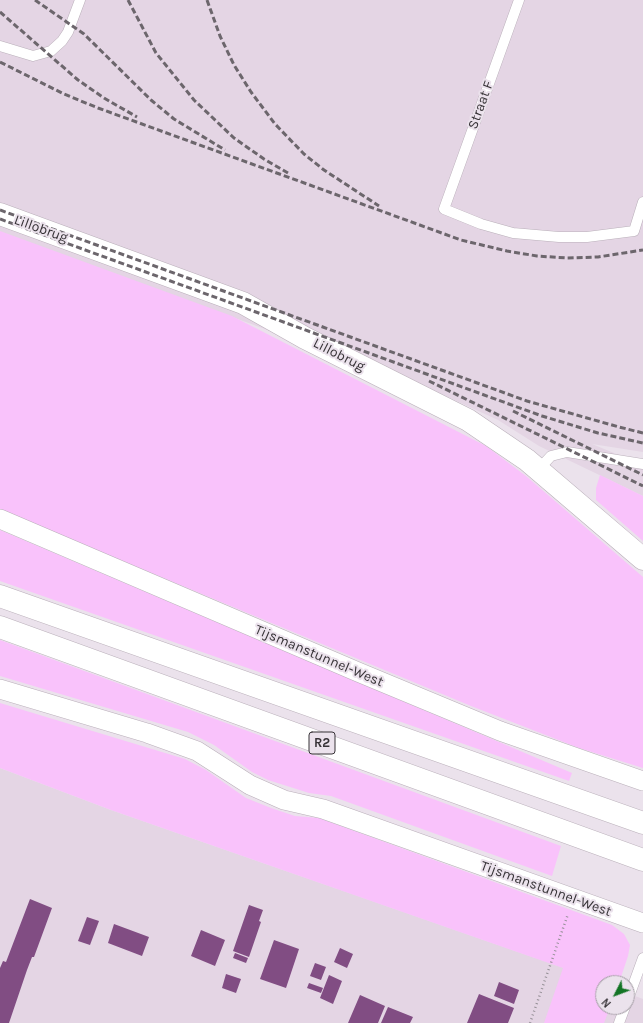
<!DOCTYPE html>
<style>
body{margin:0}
#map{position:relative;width:643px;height:1023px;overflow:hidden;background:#ebe2ec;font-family:Karla,sans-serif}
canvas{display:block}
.north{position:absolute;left:595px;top:975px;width:40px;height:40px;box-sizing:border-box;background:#ebe2ec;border:1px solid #a39ca4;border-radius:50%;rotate:228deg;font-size:11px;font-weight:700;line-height:16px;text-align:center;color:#373337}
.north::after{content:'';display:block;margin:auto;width:14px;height:18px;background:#137425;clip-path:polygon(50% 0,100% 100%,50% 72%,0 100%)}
</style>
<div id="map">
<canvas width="643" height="1023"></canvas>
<div class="north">N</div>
</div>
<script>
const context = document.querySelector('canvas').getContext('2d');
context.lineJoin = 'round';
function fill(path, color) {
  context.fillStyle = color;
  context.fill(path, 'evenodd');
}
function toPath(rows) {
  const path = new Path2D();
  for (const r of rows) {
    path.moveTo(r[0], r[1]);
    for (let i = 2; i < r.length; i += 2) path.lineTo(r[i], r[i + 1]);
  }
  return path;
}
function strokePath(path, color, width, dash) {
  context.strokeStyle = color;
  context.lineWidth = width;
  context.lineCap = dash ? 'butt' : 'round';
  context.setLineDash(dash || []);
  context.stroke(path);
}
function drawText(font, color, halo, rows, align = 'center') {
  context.font = font + ' Karla,sans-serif';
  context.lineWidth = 4;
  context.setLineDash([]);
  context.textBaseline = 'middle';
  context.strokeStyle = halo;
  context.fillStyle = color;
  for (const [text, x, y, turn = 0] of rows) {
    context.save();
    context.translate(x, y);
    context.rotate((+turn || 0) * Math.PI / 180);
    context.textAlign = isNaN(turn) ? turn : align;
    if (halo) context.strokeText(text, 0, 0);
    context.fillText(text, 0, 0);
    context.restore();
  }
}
const built = toPath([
 [0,0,643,0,643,452,592,444,643,465,643,496,539,446,498,420,437,392,0,232],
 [0,768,111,810,564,968,603,1007,627,1007,627,993,643,999,643,1023,0,1023]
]);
const green = toPath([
 [0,231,232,316,486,446,526,476,643,577,643,768,579,748,471,706,0,510],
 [600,475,643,496,643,541,596,500,596,488],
 [0,530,572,773,569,781,0,581],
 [0,640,561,846,552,876,331,796,309,793,268,780,252,772,214,745,188,732,0,676],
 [0,703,185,759,206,770,246,798,271,808,295,816,319,818,612,925,624,934,630,945,628,956,619,983,603,983,603,1007,610,1007,604,1023,544,1023,563,968,111,810,0,768]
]);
const building = toPath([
 [30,899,52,908,34,957,32,957,27,970,9,1023,0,1023,0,968,3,961,6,962],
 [249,905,263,910,259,921,261,922,249,957,233,951],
 [87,917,99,921,90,945,78,941],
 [114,924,149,937,142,956,108,943],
 [201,930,225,940,215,966,191,956],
 [274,940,299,949,286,988,260,979],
 [340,948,353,954,347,968,334,962],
 [235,953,248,958,246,963,233,958],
 [315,963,326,967,321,980,310,976],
 [226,974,241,979,236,993,222,988],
 [329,975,342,981,333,1004,320,998],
 [499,982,519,990,514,1004,494,996],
 [309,983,323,988,321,993,307,988],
 [479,994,514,1008,508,1023,467,1023],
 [360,995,385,1006,378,1023,348,1023],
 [388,1007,413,1017,410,1023,381,1023]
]);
const path = toPath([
 [530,1023,568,914]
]);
const service = toPath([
 [519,0,444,209,481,224,513,233,559,237,587,237,634,231,643,202],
 [0,46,33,56,51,51,62,41,68,32,80,0],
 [538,470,551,456,567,452,643,464],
 [627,1002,643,958],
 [619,1023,625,1007]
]);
const minor = toPath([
 [0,519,358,672,500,731,643,781],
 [0,689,147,733,197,751,250,785,284,800,323,809,643,923]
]);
const tertiary = toPath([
 [0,214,243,303,305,338,468,420,527,460,643,559]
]);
const motorway = toPath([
 [0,596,643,823],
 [0,627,643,860]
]);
const rail = toPath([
 [35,0,84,34,151,100,174,119,225,150],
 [128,0,156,53,194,100,234,138,264,159,288,173],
 [207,0,220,36,234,65,251,92,275,124,304,154,324,170,379,206],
 [0,12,78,80,104,98,137,117],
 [0,62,64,94,98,108,461,240,507,251,537,256,567,258,598,257,643,250],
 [0,210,527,401,619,427,643,433],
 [0,219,542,416,598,433,643,443],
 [429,381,643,486],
 [513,411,643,475]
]);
const shields = [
 [322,743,26]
];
const shieldNames = [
 ["R2",322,743]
];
const streetNames = [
 ["Straat F",481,105,-70],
 ["Lillobrug",41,229,20],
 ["Lillobrug",339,355,27],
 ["Tijsmanstunnel-West",319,656,23],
 ["Tijsmanstunnel-West",546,889,20]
];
fill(built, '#e4d5e4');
fill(green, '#f9c2fb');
fill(building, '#814d83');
strokePath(service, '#bab0ba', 11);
strokePath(minor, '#bab0ba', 20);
strokePath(tertiary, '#bab0ba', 23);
strokePath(motorway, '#bab0ba', 23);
strokePath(path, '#969097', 2.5, [1, 3]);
strokePath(service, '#fff', 10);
strokePath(minor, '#fff', 19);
strokePath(tertiary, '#fff', 22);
strokePath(motorway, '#fff', 22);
strokePath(rail, '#6c666c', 3, [6, 3]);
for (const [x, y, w] of shields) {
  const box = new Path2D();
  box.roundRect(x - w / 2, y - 11, w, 22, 3);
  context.fillStyle = '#ebe2ec';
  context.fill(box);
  strokePath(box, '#373337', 1);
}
drawText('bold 13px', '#373337', null, shieldNames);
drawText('14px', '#373337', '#ebe2ec', streetNames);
</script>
